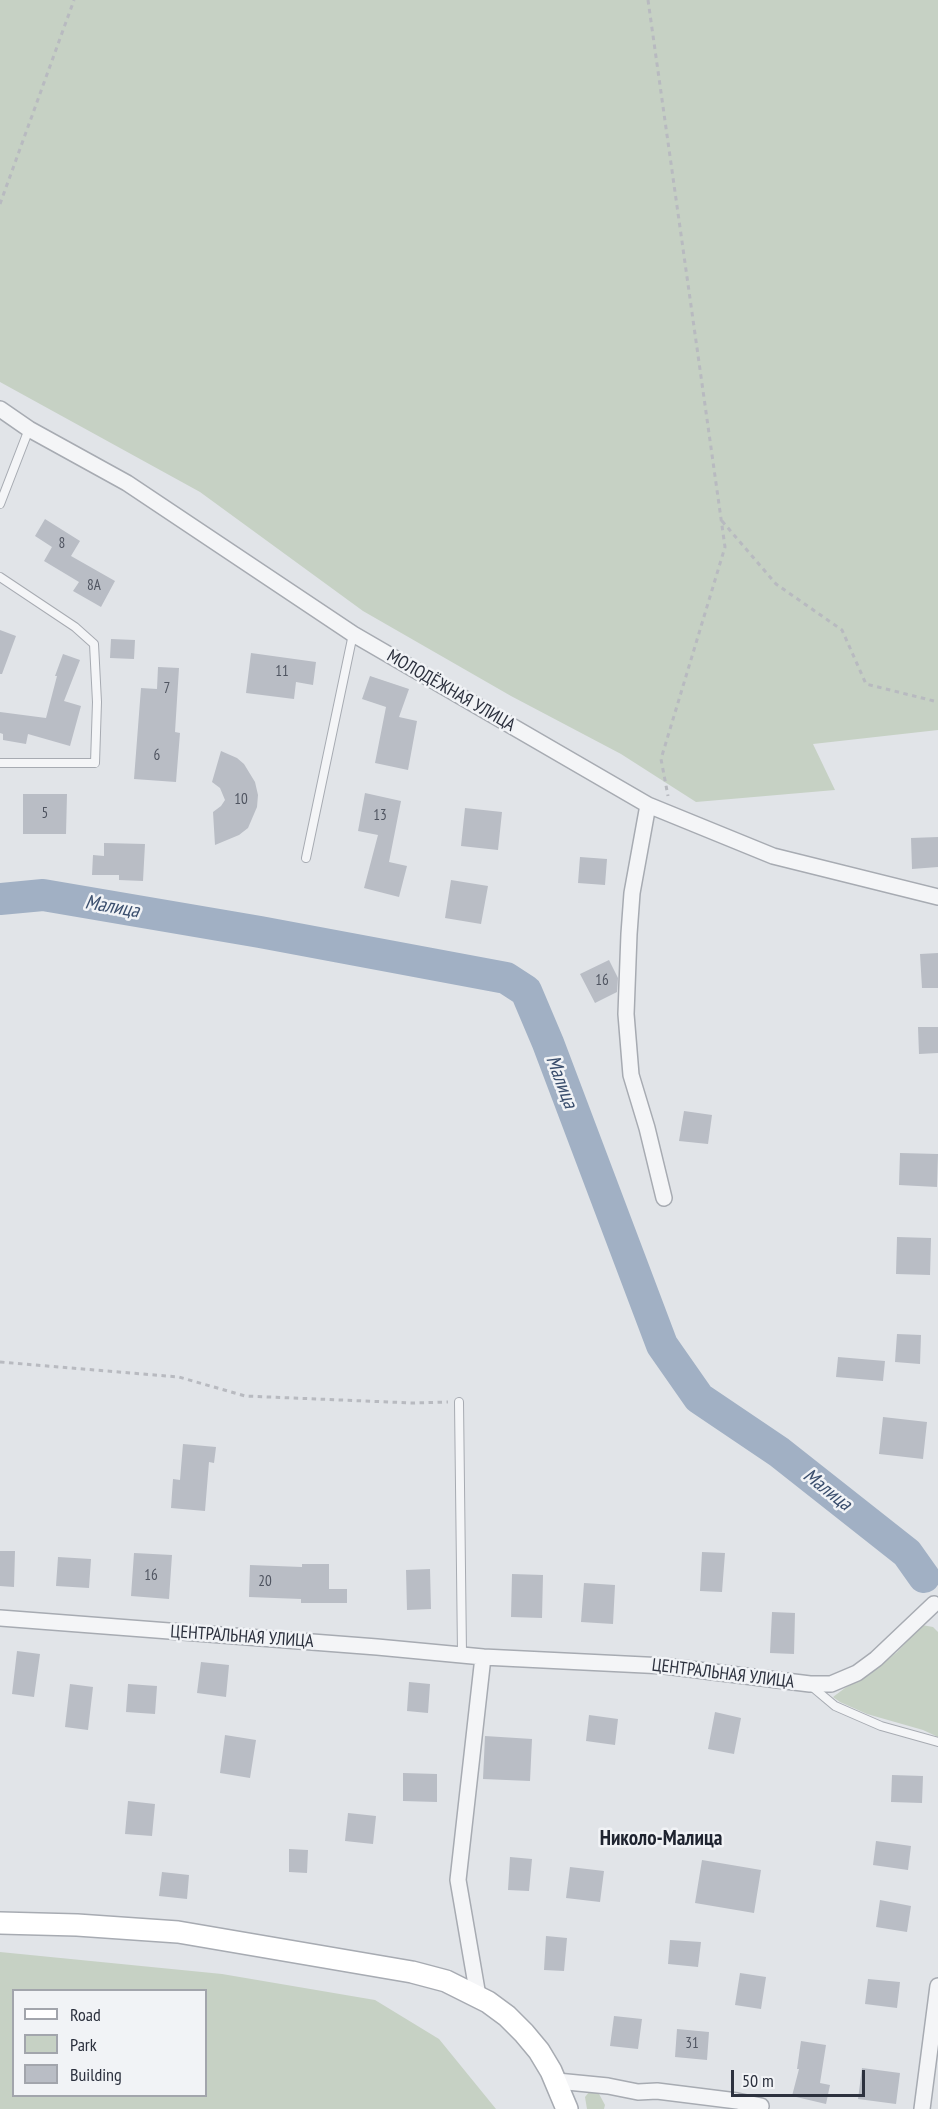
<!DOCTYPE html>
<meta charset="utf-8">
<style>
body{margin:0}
#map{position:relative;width:938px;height:2109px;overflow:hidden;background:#e1e4e8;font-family:"PT Sans Narrow",sans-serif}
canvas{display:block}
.legend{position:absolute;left:12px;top:1989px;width:195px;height:108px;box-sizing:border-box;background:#f1f3f6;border:2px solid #a2a5ac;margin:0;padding:8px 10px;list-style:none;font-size:18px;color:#2c313e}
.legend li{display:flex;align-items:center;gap:12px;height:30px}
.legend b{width:30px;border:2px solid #a2a5ac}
.scale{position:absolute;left:731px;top:2070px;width:134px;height:27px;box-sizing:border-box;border:3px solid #2c313e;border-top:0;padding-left:8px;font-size:18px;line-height:21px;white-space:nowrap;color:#2c313e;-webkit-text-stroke:4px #f1f3f6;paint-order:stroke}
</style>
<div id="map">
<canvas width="938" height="2109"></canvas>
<ul class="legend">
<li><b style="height:8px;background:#fff"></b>Road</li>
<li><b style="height:16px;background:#c6d1c4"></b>Park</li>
<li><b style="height:16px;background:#b9bdc5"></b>Building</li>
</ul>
<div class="scale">50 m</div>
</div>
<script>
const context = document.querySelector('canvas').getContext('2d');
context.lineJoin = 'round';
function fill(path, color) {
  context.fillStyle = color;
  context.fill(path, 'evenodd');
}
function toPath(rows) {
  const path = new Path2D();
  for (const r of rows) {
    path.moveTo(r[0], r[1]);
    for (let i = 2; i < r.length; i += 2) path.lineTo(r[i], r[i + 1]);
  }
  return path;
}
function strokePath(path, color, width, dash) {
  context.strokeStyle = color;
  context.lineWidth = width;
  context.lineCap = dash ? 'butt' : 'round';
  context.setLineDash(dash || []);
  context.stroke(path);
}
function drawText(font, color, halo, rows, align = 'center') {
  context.font = font + ' "PT Sans Narrow",sans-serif';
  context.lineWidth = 5;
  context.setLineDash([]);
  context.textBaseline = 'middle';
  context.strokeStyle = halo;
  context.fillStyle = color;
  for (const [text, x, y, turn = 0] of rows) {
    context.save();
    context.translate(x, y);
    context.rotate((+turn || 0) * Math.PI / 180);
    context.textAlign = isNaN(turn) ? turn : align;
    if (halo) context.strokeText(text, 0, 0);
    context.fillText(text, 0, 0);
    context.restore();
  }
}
const green = toPath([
 [0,0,938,0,938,730,813,744,835,790,696,802,621,754,511,696,363,611,200,492,0,382],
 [922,1625,933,1627,938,1632,938,1737,923,1730,867,1714,840,1702,833,1697,845,1688,869,1675,897,1652],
 [0,1952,222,1974,375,2000,439,2039,496,2109,0,2109],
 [14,1990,206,1990,206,2096,14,2096],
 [589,2092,598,2092,605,2105,604,2109,587,2109,585,2097]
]);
const river = toPath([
 [0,899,43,895,260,932,506,978,526,991,548,1043,662,1345,699,1398,779,1452,907,1553,924,1577]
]);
const building = toPath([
 [45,519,80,541,71,556,115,581,101,607,73,591,79,582,44,561,52,547,35,536],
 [0,630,16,636,2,674,0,674],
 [111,639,135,640,134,659,110,658],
 [251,653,316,662,313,685,296,682,294,699,246,693],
 [63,654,80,660,64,701,81,706,70,746,28,734,26,744,3,740,3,734,0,733,0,712,46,718,57,676,55,676],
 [158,667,179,668,175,732,180,733,176,782,134,779,141,688,157,689],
 [370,676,409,689,399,717,417,721,408,770,375,763,386,707,362,699],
 [221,751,237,758,244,764,255,782,258,795,257,807,248,828,239,835,215,845,213,812,221,806,225,800,220,788,212,782],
 [365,793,401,801,389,862,407,866,399,897,364,888,378,835,358,831],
 [23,794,67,794,66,834,23,834],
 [465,808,502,812,498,850,461,846],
 [938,837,938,867,912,869,911,838],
 [104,843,145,844,143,881,119,880,119,875,92,875,93,855,104,856],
 [580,857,607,859,605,885,578,883],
 [451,880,488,886,481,924,445,918],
 [938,953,938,988,922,988,920,954],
 [609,960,618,978,617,992,595,1003,580,974],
 [918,1027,938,1027,938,1053,919,1054],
 [684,1111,712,1115,708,1144,679,1141],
 [900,1153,938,1154,937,1187,899,1185],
 [897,1237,931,1238,930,1275,896,1274],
 [897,1334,921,1335,920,1364,895,1362],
 [838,1357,885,1361,883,1381,836,1377],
 [883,1417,927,1422,923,1459,879,1454],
 [183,1444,216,1447,214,1463,209,1462,205,1511,171,1508,173,1479,180,1480],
 [0,1551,15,1551,14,1587,0,1586],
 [702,1552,725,1553,722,1592,700,1591],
 [134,1553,172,1555,169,1599,131,1596],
 [58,1557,91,1559,89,1588,56,1586],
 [302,1564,329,1564,329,1589,347,1589,347,1603,301,1603,301,1599,249,1597,250,1565,302,1567],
 [430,1569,431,1609,407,1610,406,1570],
 [512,1574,543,1575,542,1618,511,1617],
 [584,1583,615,1585,613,1624,581,1622],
 [772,1612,795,1613,794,1654,770,1653],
 [17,1651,40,1654,34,1697,12,1694],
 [201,1662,229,1665,226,1697,197,1693],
 [409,1682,430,1684,428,1713,407,1711],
 [70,1684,93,1687,88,1730,65,1727],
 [128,1684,157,1686,155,1714,126,1712],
 [715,1712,741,1718,734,1754,708,1749],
 [589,1715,618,1719,615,1745,586,1741],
 [225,1735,256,1740,250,1778,220,1773],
 [485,1736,532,1739,530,1781,483,1779],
 [403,1773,437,1774,437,1802,403,1801],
 [892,1775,923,1776,922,1803,891,1802],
 [128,1801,155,1804,152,1836,125,1834],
 [348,1813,376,1816,373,1844,345,1841],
 [876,1841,911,1846,908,1870,873,1865],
 [289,1849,308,1850,307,1873,289,1872],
 [510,1857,532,1859,529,1891,508,1890],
 [702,1860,761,1870,754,1913,695,1903],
 [570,1867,604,1871,600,1902,566,1898],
 [162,1872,189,1875,187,1899,159,1896],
 [880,1900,911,1906,907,1932,876,1927],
 [546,1936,567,1938,564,1971,544,1970],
 [670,1940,701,1942,698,1967,668,1964],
 [740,1973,766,1977,761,2009,735,2005],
 [868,1979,900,1982,897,2008,865,2004],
 [614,2016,642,2019,638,2049,610,2046],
 [677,2029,709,2032,707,2060,675,2057],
 [801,2041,826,2045,820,2083,830,2085,826,2104,792,2096,799,2069,797,2069],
 [862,2068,900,2073,896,2104,858,2099]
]);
const path = toPath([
 [648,0,725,547,661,759,668,796],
 [0,204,74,0],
 [722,521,776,584,842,630,866,684,938,702],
 [0,1362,179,1377,245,1396,413,1403,448,1402]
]);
const lane = toPath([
 [0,504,29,429],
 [0,577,75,627,94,644,97,702,95,763,0,763],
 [306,858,353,634],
 [459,1402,462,1654],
 [810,1685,835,1706,881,1726,938,1742]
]);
const street = toPath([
 [0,409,29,429,127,483,353,634,648,805,773,856,938,897],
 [648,805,632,893,629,934,626,1014,631,1075,647,1128,664,1198],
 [0,1618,377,1647,483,1657,665,1666,810,1684,831,1684,857,1673,876,1659,934,1604],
 [478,1996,458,1880,483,1657],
 [557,2081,608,2086,638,2092,657,2091,737,2101,761,2106],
 [922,2109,938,1986]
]);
const secondary = toPath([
 [0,1923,77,1925,178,1932,412,1972,446,1981,488,2002,507,2016,524,2033,539,2051,551,2071,567,2109]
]);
const numberNames = [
 ["8",62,544],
 ["8А",94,586],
 ["11",282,672],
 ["7",167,689],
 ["6",157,756],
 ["10",241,800],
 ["5",45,814],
 ["13",380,816],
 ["16",602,981],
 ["16",151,1576],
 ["20",265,1582],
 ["31",692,2044]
];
const streetNames = [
 ["МОЛОДЁЖНАЯ УЛИЦА",451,691,30],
 ["ЦЕНТРАЛЬНАЯ УЛИЦА",242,1637,4],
 ["ЦЕНТРАЛЬНАЯ УЛИЦА",723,1674,7]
];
const waterNames = [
 ["Малица",112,907,10],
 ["Малица",561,1082,69],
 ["Малица",827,1490,38]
];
const quarterNames = [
 ["Николо-Малица",661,1839]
];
fill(green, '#c6d1c4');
strokePath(river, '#a1b0c4', 32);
fill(building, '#b9bdc5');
strokePath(lane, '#a7abb2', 10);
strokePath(street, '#a7abb2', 18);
strokePath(secondary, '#a7abb2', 24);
strokePath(path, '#b8bac0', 3, [4.5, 4.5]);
strokePath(lane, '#f4f5f7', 8);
strokePath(street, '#f4f5f7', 15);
strokePath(secondary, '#fff', 21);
drawText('15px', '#4f5460', null, numberNames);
drawText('18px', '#2c313e', '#f1f3f6', streetNames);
drawText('italic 20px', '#3a4e6d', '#f1f3f6', waterNames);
drawText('bold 21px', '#1e232f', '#f1f3f6', quarterNames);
</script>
